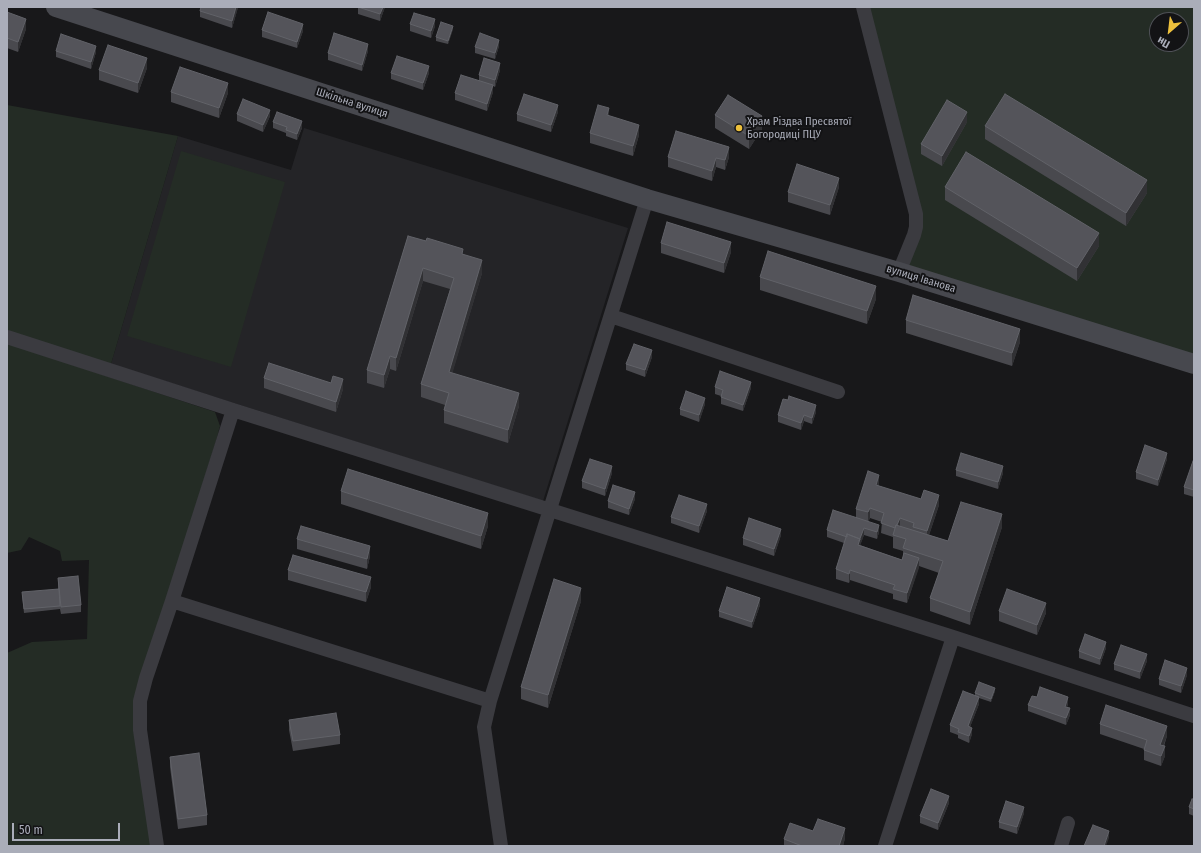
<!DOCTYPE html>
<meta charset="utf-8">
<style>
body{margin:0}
#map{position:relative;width:1201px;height:853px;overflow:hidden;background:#18181a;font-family:"Fira Sans Condensed",sans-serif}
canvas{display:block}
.frame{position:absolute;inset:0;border:8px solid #aaadb9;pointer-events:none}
.north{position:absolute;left:1149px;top:12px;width:40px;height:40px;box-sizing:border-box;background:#131315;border:1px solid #4f5157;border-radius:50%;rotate:208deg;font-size:11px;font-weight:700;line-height:16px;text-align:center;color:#aaadb9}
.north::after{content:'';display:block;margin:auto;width:14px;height:18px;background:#edc03c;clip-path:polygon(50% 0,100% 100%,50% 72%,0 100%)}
.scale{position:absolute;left:12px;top:823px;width:108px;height:18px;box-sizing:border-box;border:2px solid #aaadb9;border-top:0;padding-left:5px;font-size:12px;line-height:14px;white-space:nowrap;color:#aaadb9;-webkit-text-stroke:3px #131315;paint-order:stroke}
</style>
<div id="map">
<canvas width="1201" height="853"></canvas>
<div class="frame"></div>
<div class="north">Пн</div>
<div class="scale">50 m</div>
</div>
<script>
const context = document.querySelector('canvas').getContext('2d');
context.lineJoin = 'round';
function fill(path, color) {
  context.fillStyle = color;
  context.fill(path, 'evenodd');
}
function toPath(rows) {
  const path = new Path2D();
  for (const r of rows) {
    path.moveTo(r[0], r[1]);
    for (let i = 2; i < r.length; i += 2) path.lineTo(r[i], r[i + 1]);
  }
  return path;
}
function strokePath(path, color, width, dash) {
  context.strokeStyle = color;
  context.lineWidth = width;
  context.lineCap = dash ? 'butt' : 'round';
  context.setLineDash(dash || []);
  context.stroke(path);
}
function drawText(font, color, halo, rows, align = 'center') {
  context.font = font + ' "Fira Sans Condensed",sans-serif';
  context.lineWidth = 4;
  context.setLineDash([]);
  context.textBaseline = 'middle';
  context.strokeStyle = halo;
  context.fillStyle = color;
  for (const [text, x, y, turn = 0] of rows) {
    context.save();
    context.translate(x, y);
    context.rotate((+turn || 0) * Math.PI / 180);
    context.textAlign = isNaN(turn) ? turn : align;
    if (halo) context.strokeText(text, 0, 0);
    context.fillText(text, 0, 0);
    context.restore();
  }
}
const built = toPath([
 [304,128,628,228,543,501,111,364,178,136,291,170]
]);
const green = toPath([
 [863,7,1194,7,1194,364,899,272,914,235],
 [1157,20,1181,20,1181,44,1157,44],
 [7,105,178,136,111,364,7,331],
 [181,151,285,182,231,367,127,336],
 [7,343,215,412,220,426,216,441,142,678,151,846,7,846,7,653,32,642,87,639,89,560,62,561,60,551,29,537,21,550,7,553]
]);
const street = toPath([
 [863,7,916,214,916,227,914,235,899,272],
 [611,316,838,392],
 [7,337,233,410,172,601,146,678,140,701,140,730,157,846],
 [233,410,953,637,1194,716],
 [172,601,490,701],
 [501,846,484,727,490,701,647,199],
 [885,846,953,637],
 [1061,846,1068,823]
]);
const secondary = toPath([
 [56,7,647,199,899,272,1194,364]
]);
const wall = toPath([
 [238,7,232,28,200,17,200,11],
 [358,7,385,7,380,21,358,14],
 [7,12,26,29,18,52,7,48],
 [410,24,435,26,431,38,410,31],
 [453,29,448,44,436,41,436,37],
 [262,30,303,31,297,48,262,37],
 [499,46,495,59,475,53,475,47],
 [56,51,96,52,91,69,56,57],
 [368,51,362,71,328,60,328,53],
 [147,68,138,93,99,80,99,70],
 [500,70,495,87,493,86,493,92,487,111,455,100,455,93,479,81,479,75],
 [391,73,429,73,423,90,391,79],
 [171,92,228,93,219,118,171,102],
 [558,112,551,132,517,121,517,114],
 [237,114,270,116,263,132,237,121],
 [715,115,762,129,749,149,715,128],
 [609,116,639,135,633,156,590,143,590,133],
 [273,122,302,128,297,140,286,136,286,133,273,128],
 [967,122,942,166,921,154,921,144],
 [985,126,1147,193,1126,226,985,139],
 [668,157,729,157,725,170,716,167,712,181,668,167],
 [839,187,830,215,788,202,788,192],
 [945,187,1099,246,1077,281,945,200],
 [408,236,463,254,482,273,452,373,519,406,508,443,444,423,444,410,445,405,421,397,421,384,450,289,423,281,396,371,390,369,384,388,367,383,367,370],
 [661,243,731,252,724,273,661,253],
 [760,277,876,299,867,324,760,290],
 [906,320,1020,342,1012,366,906,333],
 [652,357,645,377,626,370,626,364],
 [264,378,343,389,336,412,264,388],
 [715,387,751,388,743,411,721,404,721,396,715,394],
 [705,404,699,422,680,415,680,409],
 [816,412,812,424,804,421,801,430,778,422,778,415],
 [1167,459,1158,486,1136,479,1136,472],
 [1194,461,1194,497,1184,494,1184,487],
 [956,470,1003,473,998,489,956,476],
 [612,473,605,496,582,488,582,481],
 [879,485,879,486,939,505,929,535,948,541,1002,527,970,625,930,611,930,598,939,573,919,566,907,603,893,599,893,594,850,580,849,583,836,579,836,569,844,543,827,537,827,530,856,518,856,509],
 [870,518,882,522,881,533,893,537,893,548,903,551,903,557,902,560,860,545,864,535,877,539,879,532,868,522],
 [341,491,488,526,481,549,341,504],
 [635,499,629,515,608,508,608,501],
 [707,511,699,533,671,523,671,517],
 [781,535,774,556,743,545,743,538],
 [297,539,370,556,367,569,297,549],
 [288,570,371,587,366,602,288,580],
 [58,578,81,605,81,612,61,614,60,609,24,613,22,595,58,589],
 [581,601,548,708,521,699,521,687],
 [760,605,752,628,719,617,719,611],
 [999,611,1046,613,1037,635,999,621],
 [1106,648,1100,665,1079,658,1079,651],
 [1147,661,1140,679,1114,670,1114,664],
 [1187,675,1181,693,1159,685,1159,679],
 [995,691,991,702,979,698,979,704,970,727,972,734,969,743,958,738,958,735,950,732,950,725,975,696,975,693],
 [1037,697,1068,703,1067,708,1070,715,1066,725,1028,711,1028,705],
 [289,720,340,735,340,744,293,751,289,730],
 [1100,724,1167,736,1164,746,1165,756,1161,766,1144,760,1144,749,1100,734],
 [170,757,207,815,207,825,178,829,170,767],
 [1194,799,1194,816,1189,814,1189,807],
 [949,803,938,830,920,823,920,816],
 [1024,813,1017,834,999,828,999,822],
 [813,831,845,838,843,846,784,846,784,839]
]);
const shadedWall = toPath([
 [236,7,238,7,238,8,232,28,232,21],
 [383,7,385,7,380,21,380,14],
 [26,19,26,29,18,52,18,42],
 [435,19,435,26,431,38,431,31],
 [303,24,303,31,297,48,297,42],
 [453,26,453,29,448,44,448,41],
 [499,40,499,46,495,59,495,53],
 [368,44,368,51,362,71,362,65],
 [96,46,96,52,91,69,91,62],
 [147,58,147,68,138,93,138,83],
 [500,63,500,70,495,87,495,80],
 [429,66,429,73,423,90,423,83],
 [228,83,228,93,219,118,219,108],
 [493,85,493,92,487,111,487,104],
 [558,105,558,112,551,132,551,125],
 [609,108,609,118,607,115],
 [270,110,270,116,263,132,263,125],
 [967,112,967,122,942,166,942,156],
 [762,116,762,129,749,149,749,136],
 [302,121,302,128,297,140,297,134],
 [639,125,639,135,633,156,633,146],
 [729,147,729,157,725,170,725,160],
 [716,158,716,167,712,181,712,171],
 [839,178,839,187,830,215,830,205],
 [1147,180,1147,193,1126,226,1126,213],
 [1099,233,1099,246,1077,281,1077,268],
 [731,242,731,252,724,273,724,263],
 [482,260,482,273,449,385,449,372],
 [423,268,423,281,396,371,396,358],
 [876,286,876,299,867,324,867,311],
 [1020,329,1020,342,1012,366,1012,353],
 [652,350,652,357,645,377,645,370],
 [390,356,390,369,384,388,384,375],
 [343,379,343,389,336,412,336,402],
 [751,382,751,388,743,411,743,405],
 [519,393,519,406,508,443,508,430],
 [705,398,705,404,699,422,699,415],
 [816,405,816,412,812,424,812,418],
 [804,415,804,421,801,430,801,423],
 [1167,453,1167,459,1158,486,1158,480],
 [612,466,612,473,605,496,605,489],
 [1003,466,1003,473,998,489,998,482],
 [879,475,879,485,876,495,876,485],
 [635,492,635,499,629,515,629,509],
 [939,495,939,505,927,541,927,531],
 [707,504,707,511,699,533,699,526],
 [870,508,870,518,868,522,868,512],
 [488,513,488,526,481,549,481,536],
 [1002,514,1002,527,970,625,970,612],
 [900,518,900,528,896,528],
 [879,525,879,532,877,539,877,532],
 [864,528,864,535,860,546,858,545],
 [781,529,781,535,774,556,774,549],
 [370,546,370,556,367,569,367,559],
 [919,558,919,568,907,603,907,593],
 [850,570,850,580,849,583,849,574],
 [371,577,371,587,366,602,366,592],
 [581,588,581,601,548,708,548,695],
 [760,598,760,605,752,628,752,622],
 [1046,603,1046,613,1037,635,1037,625],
 [1106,642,1106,648,1100,665,1100,659],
 [1147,654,1147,661,1140,679,1140,672],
 [1187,668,1187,675,1181,693,1181,686],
 [995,688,995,691,991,702,991,699],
 [979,697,979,704,968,732,968,726],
 [1068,697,1068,703,1065,713,1065,707],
 [1070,708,1070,715,1066,725,1066,718],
 [1167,726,1167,736,1160,754,1160,745],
 [972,728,972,734,969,743,969,736],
 [1165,746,1165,756,1161,766,1161,756],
 [949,796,949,803,938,830,938,823],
 [1024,807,1024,813,1017,834,1017,827],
 [845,828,845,838,843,846,839,846],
 [1109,831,1109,838,1106,846,1104,846]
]);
const building = toPath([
 [201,7,236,7,232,21,200,11,201,7],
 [358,7,383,7,380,14,358,7],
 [7,12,26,19,18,42,7,38,7,12],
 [268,12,303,24,297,42,262,30,268,12],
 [414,13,435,19,431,31,410,24,414,13],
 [441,22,453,26,448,41,436,37,441,22],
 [334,33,368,44,362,65,328,53,334,33],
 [480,33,499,40,495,53,475,47,480,33],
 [61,34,96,46,91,62,56,51,61,34],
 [108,45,147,58,138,83,99,70,108,45],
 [397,56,429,66,423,83,391,73,397,56],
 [484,58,500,63,495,80,479,75,484,58],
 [180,67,228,83,219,108,171,92,180,67],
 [461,75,493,85,487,104,455,93,461,75],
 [524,94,558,105,551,125,517,114,524,94],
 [1005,94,1147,180,1126,213,985,126,1005,94],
 [728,95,762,116,749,136,715,115,728,95],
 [243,99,270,110,263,125,237,114,243,99],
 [947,100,967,112,942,156,921,144,947,100],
 [598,105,609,108,607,115,639,125,633,146,590,133,598,105],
 [277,112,302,121,297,134,286,130,287,127,273,122,277,112],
 [676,131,729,147,725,160,716,158,712,171,668,157,676,131],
 [966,152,1099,233,1077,268,945,187,966,152],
 [797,164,839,178,830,205,788,192,797,164],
 [667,222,731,242,724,263,661,243,667,222],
 [408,236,426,241,427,238,463,249,462,254,482,260,449,372,519,393,508,430,444,410,449,393,421,384,454,278,423,268,396,358,390,356,384,375,367,370,408,236],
 [768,251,876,286,867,311,760,277,768,251],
 [913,295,1020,329,1012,353,906,320,913,295],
 [634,344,652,350,645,370,626,364,634,344],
 [269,363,331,383,333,376,343,379,336,402,264,378,269,363],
 [720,371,751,382,743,405,721,397,723,390,715,387,720,371],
 [686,391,705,398,699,415,680,409,686,391],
 [789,396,816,405,812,418,804,415,801,423,778,415,783,399,788,400,789,396],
 [1145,445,1167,453,1158,480,1136,472,1145,445],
 [961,453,1003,466,998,482,956,470,961,453],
 [590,459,612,466,605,489,582,481,590,459],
 [1193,461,1194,461,1194,490,1184,487,1193,461],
 [348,469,488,513,481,536,341,491,348,469],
 [868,471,879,475,876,485,921,499,924,490,939,495,927,531,913,527,914,523,900,518,897,525,896,525,895,528,881,523,884,513,870,508,868,512,856,509,868,471],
 [613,485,635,492,629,509,608,501,613,485],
 [679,495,707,504,699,526,671,517,679,495],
 [961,502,1002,514,970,612,930,598,943,561,903,548,906,539,893,535,896,525,948,541,961,502],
 [833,510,879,525,877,532,864,528,859,541,860,539,847,534,847,537,827,530,833,510],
 [749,518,781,529,774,549,743,538,749,518],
 [301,526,370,546,367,559,297,539,301,526],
 [847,534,860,539,858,545,902,560,904,553,919,558,907,593,893,589,895,585,850,570,849,574,836,569,847,534],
 [293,555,371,577,366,592,288,570,293,555],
 [78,576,81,605,61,607,58,578,78,576],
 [554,579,581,588,548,695,521,687,554,579],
 [727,587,760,598,752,622,719,611,727,587],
 [59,589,60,606,24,609,22,592,59,589],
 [1007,589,1046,603,1037,625,999,611,1007,589],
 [1085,634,1106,642,1100,659,1079,651,1085,634],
 [1121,645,1147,654,1140,672,1114,664,1121,645],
 [1165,660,1187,668,1181,686,1159,679,1165,660],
 [979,682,995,688,991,699,975,693,979,682],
 [1040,687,1068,697,1065,707,1070,708,1066,718,1028,705,1032,696,1037,697,1040,687],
 [963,691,979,697,968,726,972,728,969,736,958,732,959,729,950,725,963,691],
 [1106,705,1167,726,1160,745,1165,746,1161,756,1144,750,1147,740,1100,724,1106,705],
 [336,713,340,735,293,741,289,720,336,713],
 [199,753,207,815,178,819,170,757,199,753],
 [931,789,949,796,938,823,920,816,931,789],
 [1192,799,1194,799,1194,809,1189,807,1192,799],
 [1006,801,1024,807,1017,827,999,822,1006,801],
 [818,819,845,828,839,846,802,846,784,839,790,823,813,831,818,819],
 [1093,825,1109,831,1104,846,1084,846,1093,825]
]);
const markers = [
 [739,128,4,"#edc03c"]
];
const streetNames = [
 ["Шкільна вулиця",352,103,18],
 ["вулиця Іванова",921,279,17]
];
const poiNames = [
 ["Храм Різдва Пресвятої",747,122],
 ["Богородиці ПЦУ",747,135]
];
fill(built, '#242427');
fill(green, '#242c25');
strokePath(street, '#3b3b40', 14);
strokePath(secondary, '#47484e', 20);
fill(wall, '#49494e');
fill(shadedWall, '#313134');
fill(building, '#54545a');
strokePath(building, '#616268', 1);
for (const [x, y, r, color] of markers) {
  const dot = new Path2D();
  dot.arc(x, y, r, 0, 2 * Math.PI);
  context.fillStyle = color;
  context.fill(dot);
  strokePath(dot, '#131315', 1.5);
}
drawText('11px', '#aaadb9', '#131315', streetNames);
drawText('11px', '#aaadb9', '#131315', poiNames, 'left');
</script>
